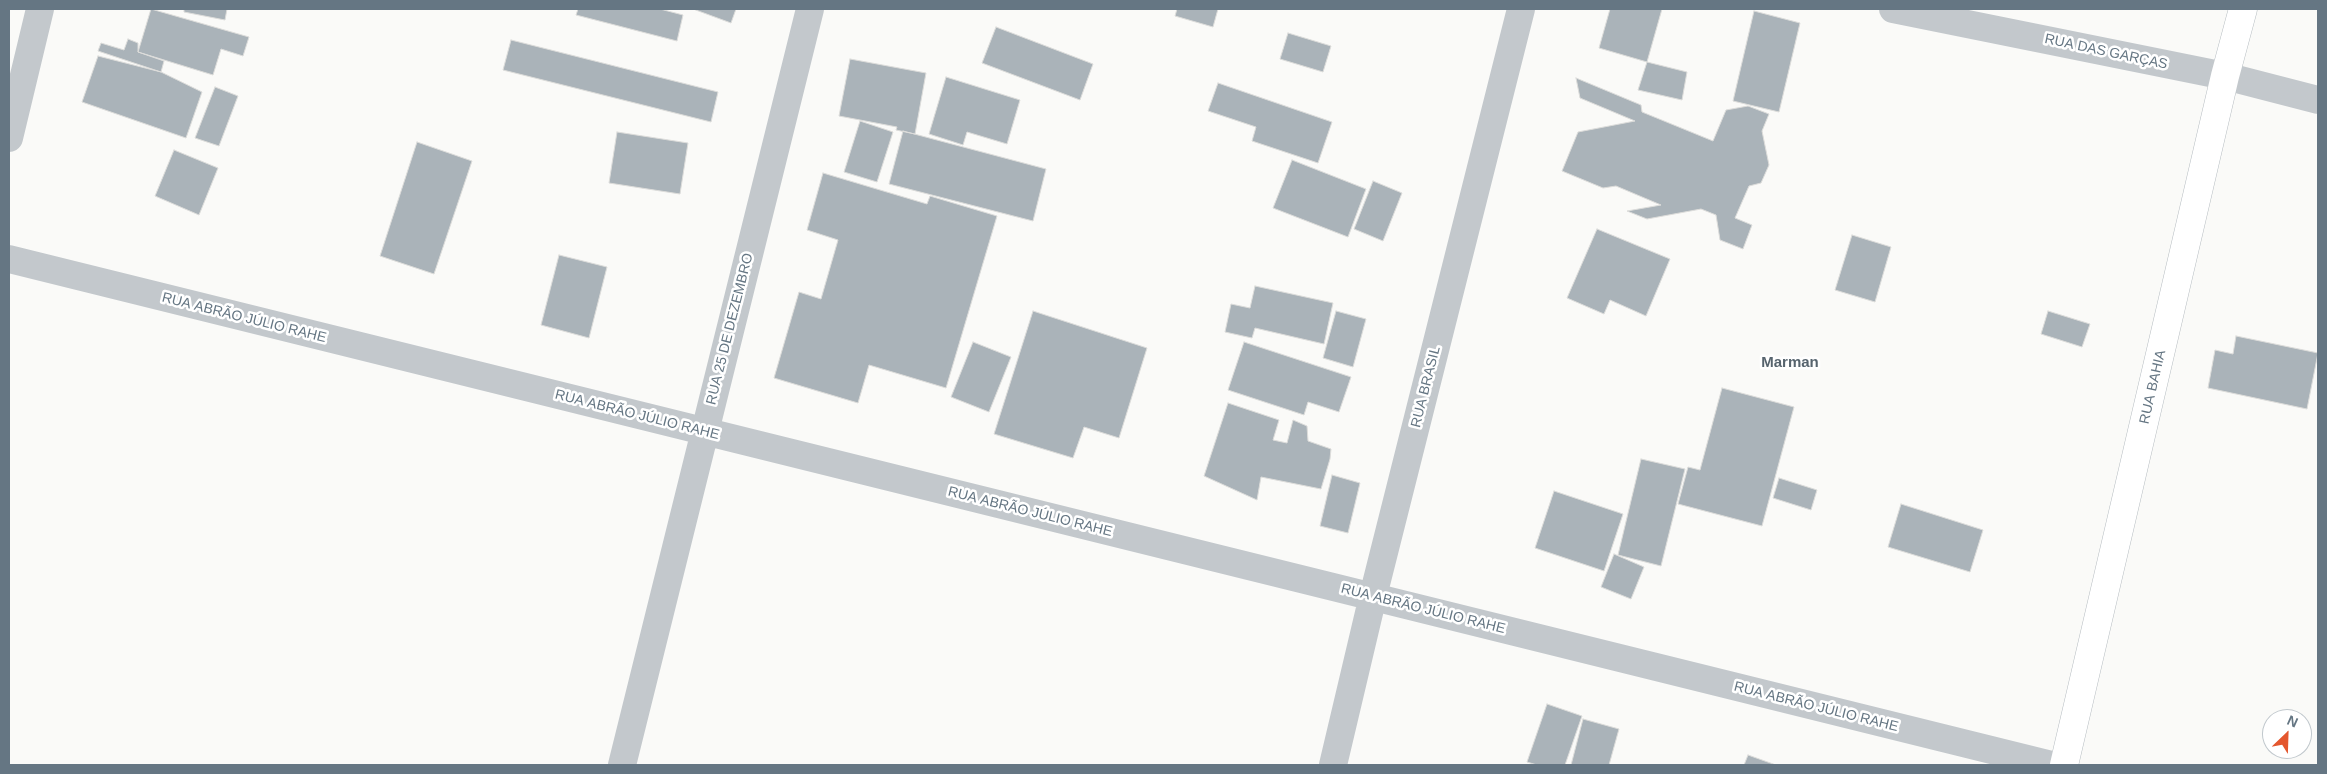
<!DOCTYPE html>
<meta charset="utf-8">
<style>
body{margin:0}
#map{position:relative;width:2327px;height:774px;overflow:hidden;background:#fafaf8;font-family:Arial,sans-serif}
canvas{display:block}
.frame{position:absolute;inset:0;border:10px solid #657683;pointer-events:none}
.north{position:absolute;left:2262px;top:709px;width:50px;height:50px;box-sizing:border-box;background:#fff;border:1px solid #c1c8cd;border-radius:50%;rotate:24deg;font-size:14px;font-weight:700;line-height:20px;text-align:center;color:#657683}
.north::after{content:'';display:block;margin:auto;width:18px;height:22px;background:#e4572e;clip-path:polygon(50% 0,100% 100%,50% 72%,0 100%)}
</style>
<div id="map">
<canvas width="2327" height="774"></canvas>
<div class="frame"></div>
<div class="north">N</div>
</div>
<script>
const context = document.querySelector('canvas').getContext('2d');
context.lineJoin = 'round';
function fill(path, color) {
  context.fillStyle = color;
  context.fill(path, 'evenodd');
}
function toPath(rows) {
  const path = new Path2D();
  for (const r of rows) {
    path.moveTo(r[0], r[1]);
    for (let i = 2; i < r.length; i += 2) path.lineTo(r[i], r[i + 1]);
  }
  return path;
}
function strokePath(path, color, width, dash) {
  context.strokeStyle = color;
  context.lineWidth = width;
  context.lineCap = dash ? 'butt' : 'round';
  context.setLineDash(dash || []);
  context.stroke(path);
}
function drawText(font, color, halo, rows, align = 'center') {
  context.font = font + ' Arial,sans-serif';
  context.lineWidth = 5;
  context.setLineDash([]);
  context.textBaseline = 'middle';
  context.strokeStyle = halo;
  context.fillStyle = color;
  for (const [text, x, y, turn = 0] of rows) {
    context.save();
    context.translate(x, y);
    context.rotate((+turn || 0) * Math.PI / 180);
    context.textAlign = isNaN(turn) ? turn : align;
    if (halo) context.strokeText(text, 0, 0);
    context.fillText(text, 0, 0);
    context.restore();
  }
}
const building = toPath([
 [151,9,249,37,243,56,221,49,213,75,138,52,151,9],
 [184,9,227,9,225,20,184,12,184,9],
 [578,9,660,9,683,15,677,41,576,15,578,9],
 [693,9,736,9,731,23,693,9],
 [1177,9,1218,9,1213,27,1175,16,1177,9],
 [1610,9,1662,9,1647,62,1599,48,1610,9],
 [1754,11,1800,23,1779,112,1733,101,1754,11],
 [996,27,1093,64,1080,100,982,63,996,27],
 [1288,33,1331,46,1323,72,1280,59,1288,33],
 [128,39,138,43,138,52,164,61,161,72,98,51,101,43,124,50,128,39],
 [511,40,718,92,711,122,503,70,511,40],
 [98,56,161,72,202,92,186,138,82,102,98,56],
 [850,59,926,73,915,134,896,130,897,127,839,116,850,59],
 [1647,62,1687,72,1682,100,1638,90,1647,62],
 [946,77,1020,100,1007,144,967,132,963,145,929,134,946,77],
 [1576,78,1641,105,1642,112,1713,141,1726,110,1748,106,1769,114,1762,131,1769,165,1761,183,1749,186,1735,218,1752,225,1743,249,1720,240,1716,215,1701,209,1647,219,1627,211,1661,205,1616,186,1603,188,1562,171,1578,132,1635,121,1580,98,1576,78],
 [1218,83,1332,122,1318,163,1252,141,1256,127,1208,111,1218,83],
 [215,87,238,96,219,146,195,138,215,87],
 [860,121,893,132,877,182,844,172,860,121],
 [903,131,1046,169,1033,221,889,184,903,131],
 [617,132,688,143,680,194,609,183,617,132],
 [417,142,472,161,434,274,380,256,417,142],
 [174,150,218,168,199,215,155,196,174,150],
 [1292,160,1366,189,1348,237,1273,208,1292,160],
 [823,173,927,204,930,196,997,216,946,388,869,365,858,403,774,378,799,292,821,299,838,240,807,230,823,173],
 [1373,181,1402,193,1383,241,1354,229,1373,181],
 [1597,229,1670,259,1646,316,1610,300,1604,314,1567,298,1597,229],
 [1852,235,1891,247,1875,302,1835,290,1852,235],
 [559,255,607,267,589,338,541,325,559,255],
 [1255,286,1333,303,1324,344,1255,328,1252,338,1225,332,1231,304,1250,308,1255,286],
 [1033,311,1147,348,1119,438,1084,427,1073,458,994,434,1033,311],
 [1336,311,1366,319,1353,367,1323,358,1336,311],
 [2048,311,2090,324,2082,347,2041,334,2048,311],
 [2236,336,2318,353,2307,409,2208,388,2215,350,2233,354,2236,336],
 [973,342,1011,357,989,412,951,397,973,342],
 [1244,342,1351,377,1339,412,1308,402,1304,415,1228,390,1244,342],
 [1722,388,1794,407,1762,526,1678,504,1688,467,1700,470,1722,388],
 [1228,403,1279,420,1273,440,1287,443,1293,420,1307,426,1308,441,1331,449,1330,459,1321,489,1261,477,1257,500,1204,476,1228,403],
 [1641,459,1685,469,1661,566,1618,555,1641,459],
 [1332,475,1360,483,1348,533,1320,526,1332,475],
 [1779,478,1817,490,1811,510,1773,498,1779,478],
 [1554,491,1623,514,1604,571,1535,548,1554,491],
 [1901,504,1983,530,1970,572,1888,547,1901,504],
 [1614,554,1644,567,1631,599,1601,587,1614,554],
 [1547,704,1582,716,1565,765,1537,765,1527,762,1547,704],
 [1583,719,1619,729,1609,765,1571,765,1583,719],
 [1748,755,1776,765,1744,765,1748,755]
]);
const minor = toPath([
 [1893,9,2225,76,2318,100],
 [9,138,40,9],
 [9,259,2052,765],
 [622,765,810,9],
 [1333,765,1373,596,1521,9]
]);
const secondary = toPath([
 [2064,765,2225,76,2243,9]
]);
const streetNames = [
 ["RUA DAS GARÇAS",2106,52,12],
 ["RUA ABRÃO JÚLIO RAHE",244,318,14],
 ["RUA 25 DE DEZEMBRO",730,329,-76],
 ["RUA BRASIL",1426,387,-76],
 ["RUA BAHIA",2153,387,-77],
 ["RUA ABRÃO JÚLIO RAHE",637,415,14],
 ["RUA ABRÃO JÚLIO RAHE",1030,512,14],
 ["RUA ABRÃO JÚLIO RAHE",1423,609,14],
 ["RUA ABRÃO JÚLIO RAHE",1816,707,14]
];
const neighbourhoodNames = [
 ["Marman",1790,363]
];
fill(building, '#aab3b9');
strokePath(building, '#dcdcda', 1);
strokePath(secondary, '#b3babf', 29);
strokePath(minor, '#c3c8cc', 28);
strokePath(secondary, '#fff', 28);
drawText('14px', '#657683', '#fff', streetNames);
drawText('bold 15px', '#57646e', '#fff', neighbourhoodNames);
</script>
